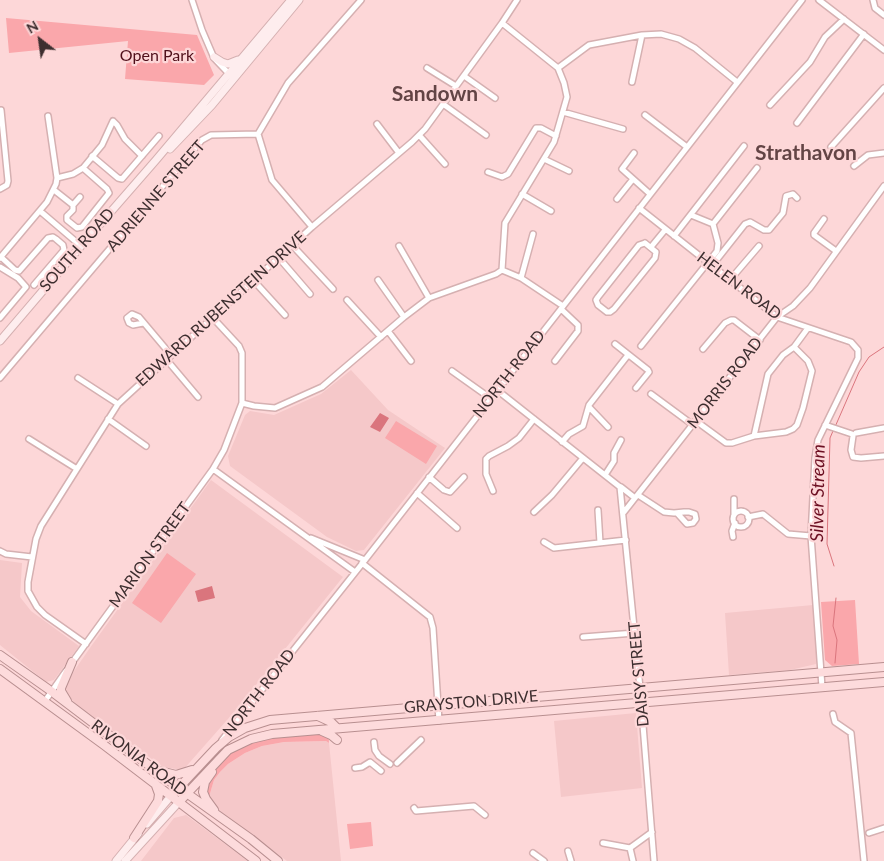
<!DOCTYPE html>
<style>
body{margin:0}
#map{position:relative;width:884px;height:861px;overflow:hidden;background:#fdd7d8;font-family:Lato,sans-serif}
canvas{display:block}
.north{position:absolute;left:15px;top:15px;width:50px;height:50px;-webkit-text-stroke:4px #fdd7d8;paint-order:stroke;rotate:330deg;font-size:14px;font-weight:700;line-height:20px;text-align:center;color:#3d2e2f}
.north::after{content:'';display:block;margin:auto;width:18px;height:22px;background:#3d2e2f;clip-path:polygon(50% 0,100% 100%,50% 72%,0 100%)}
</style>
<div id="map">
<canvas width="884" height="861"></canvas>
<div class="north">N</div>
</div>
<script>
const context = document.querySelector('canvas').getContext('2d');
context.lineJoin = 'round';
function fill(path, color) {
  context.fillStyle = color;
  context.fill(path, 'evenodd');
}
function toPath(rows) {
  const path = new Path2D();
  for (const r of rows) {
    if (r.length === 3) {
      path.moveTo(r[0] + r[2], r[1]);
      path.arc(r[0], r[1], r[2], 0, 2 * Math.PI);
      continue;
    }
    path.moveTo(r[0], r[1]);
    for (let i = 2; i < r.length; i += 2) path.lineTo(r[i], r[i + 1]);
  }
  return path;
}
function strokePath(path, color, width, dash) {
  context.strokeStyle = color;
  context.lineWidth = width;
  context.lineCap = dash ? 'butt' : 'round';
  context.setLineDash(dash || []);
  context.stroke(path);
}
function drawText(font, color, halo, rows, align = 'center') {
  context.font = font + ' Lato,sans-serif';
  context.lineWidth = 4.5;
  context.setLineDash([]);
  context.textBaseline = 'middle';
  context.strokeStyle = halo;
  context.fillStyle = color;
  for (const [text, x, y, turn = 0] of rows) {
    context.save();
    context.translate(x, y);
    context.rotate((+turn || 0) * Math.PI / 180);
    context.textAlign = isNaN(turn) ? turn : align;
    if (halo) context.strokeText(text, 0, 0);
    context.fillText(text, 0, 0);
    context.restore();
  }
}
const built = toPath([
 [351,370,388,410,445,448,364,550,356,551,327,537,230,466,228,456,245,415,250,411,274,415,321,394],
 [211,480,343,577,235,711,183,770,163,767,78,706,69,697,64,689,67,681,92,645],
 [0,560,22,563,20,597,31,611,79,646,54,680,46,682,0,645],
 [813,605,818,660,816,664,790,670,729,675,725,613],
 [636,713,642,788,561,797,554,721],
 [326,741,329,743,341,861,287,861,217,809,209,797,214,780,220,772,228,764,245,753,262,746,284,742],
 [186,815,248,861,141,861,174,818]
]);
const green = toPath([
 [6,18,197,35,214,75,204,85,125,79,128,41,9,53],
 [396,421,437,446,426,464,385,438],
 [167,553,196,574,161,623,132,603],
 [855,600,859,664,832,666,825,660,821,602],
 [328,727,329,743,326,741,284,742,262,746,245,753,228,764,220,772,214,780,209,797,203,785,229,751,242,743],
 [371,822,373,846,350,849,347,824]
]);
const water = toPath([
 [380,413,389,418,380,432,370,427],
 [212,586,215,598,198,602,195,591]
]);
const stream = toPath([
 [835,427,859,372,869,357,884,347],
 [833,431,830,438,827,544,834,566],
 [835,663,837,640,833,626,836,598]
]);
const street = toPath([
 [192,0,202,30,214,58,233,78],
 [819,0,884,50],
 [873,0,875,8,884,15],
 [502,23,558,68,564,83,567,97,554,142,505,223,502,270,521,278,563,306],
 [427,68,456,86],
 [558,68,589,45,642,35,661,34,679,39,695,48,737,82],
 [464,76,495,98],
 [632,82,642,35],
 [443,104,486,135],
 [770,105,810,62,825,37,844,19],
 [563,112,623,129],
 [645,115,687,147],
 [797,123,864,34],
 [377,124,399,153],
 [258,134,288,83,361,0],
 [258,134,272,180,312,227],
 [419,135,445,164],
 [831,147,884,88],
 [634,153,622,169,650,194],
 [92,156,118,178,122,179,159,136],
 [544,159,569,171],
 [854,166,868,155,884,153],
 [488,172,502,177,508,174,536,128,541,128,556,136],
 [57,178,73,174,83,168,102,145,113,121,117,125,125,139,142,156],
 [0,189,7,185,8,181,1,110],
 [54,190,73,205,73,210,67,216,67,220,77,228,82,227,109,193,107,189,83,168],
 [522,194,551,211],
 [617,199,633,179],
 [73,205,80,197],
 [639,208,777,317,851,342,858,350,858,358,818,440,815,458,811,536,822,687],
 [40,211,81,246],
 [691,215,713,224],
 [824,219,814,233,814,235,836,251],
 [713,224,757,168],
 [674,236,744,146],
 [645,243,656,252,655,258,614,309,610,312,607,312,598,305,596,300,598,297,639,245,645,243],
 [292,245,333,289],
 [399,246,429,298],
 [651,247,665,230],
 [1,257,15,270,19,271,48,238,53,237,56,239,63,245,64,250,34,285],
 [0,258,47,202,56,184,57,178,48,116],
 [279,258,310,294],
 [0,267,18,278,26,287,0,318],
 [711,267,745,224,750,222,764,230,769,230,783,213,786,196,793,194,797,198],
 [521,278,533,234],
 [378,280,404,317],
 [254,281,285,315],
 [729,281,759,246],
 [347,300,381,337],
 [143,323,133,325,129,323,127,318,132,314,139,317,171,355],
 [388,331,411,361],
 [615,344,648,370,649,372,636,388],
 [641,346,717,251,718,243,713,224],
 [703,349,725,323,731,320,734,320,760,340],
 [166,359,198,397],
 [555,361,578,331,578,325,561,309],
 [452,371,490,398],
 [0,378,202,140,211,135,258,134],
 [78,378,118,404],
 [497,390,620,487,640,688,654,861],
 [651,394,693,425],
 [242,403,254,406,275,408,322,387,404,317,429,298,496,274,502,270],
 [589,407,608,427],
 [108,419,146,446],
 [696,421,726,443,732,443,754,436,786,432,793,429,797,425,803,408,812,371,808,361,794,347],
 [825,425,852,434],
 [856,433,884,428],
 [754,436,768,374,783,355,794,347,808,328],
 [853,436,851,450,853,457,861,458,884,456],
 [29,439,77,469],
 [562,442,569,434,583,426,589,405,628,355],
 [213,469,355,572],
 [605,475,614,461,614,453,621,440],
 [429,477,444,490,450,492,464,477],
 [621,487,635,498],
 [493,491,486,474,486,459,489,456,508,446,519,438,534,419],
 [417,493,457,528],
 [638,495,664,512,674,513,684,512,689,512,695,514,696,519,693,523,687,524,677,513],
 [734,499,734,515],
 [598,510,600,543],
 [741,519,8],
 [534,512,552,495,583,458],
 [624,512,777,317,793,306,810,288,884,186],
 [748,517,763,514,788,534,811,536],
 [733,537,732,531,735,523],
 [311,538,365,560],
 [544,542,554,548,626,540],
 [0,551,6,554,32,557],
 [362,563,430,617,433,628,439,721],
 [583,637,635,633],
 [86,644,45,615,37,607,28,591,28,582,36,539,41,526,118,404,312,227,412,142,425,129,502,23,517,0],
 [71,664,213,469,224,450,242,403,242,353,239,346,213,318],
 [45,701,66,671],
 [833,714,835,722,851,733,864,861],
 [222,740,365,560,802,0],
 [374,742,375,750,379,756,390,764],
 [397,763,421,740],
 [355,768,362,767,370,762,381,771],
 [414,808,416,811,474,806,485,815],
 [869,833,884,828],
 [603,843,630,848,652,832],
 [630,848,633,861],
 [568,851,571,861],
 [533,853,544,861]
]);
const secondary = toPath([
 [214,57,222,62,228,64,238,60],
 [170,149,212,105,299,0],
 [0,341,81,246,156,160,291,0],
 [147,824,171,796],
 [116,861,138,834],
 [125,861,179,802]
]);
const primary = toPath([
 [0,655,51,691,171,782,251,839,278,861],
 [0,669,104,745,256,861],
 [67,701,61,691,61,688,72,662],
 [318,716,331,722,337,728],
 [322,731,331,735,337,740],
 [160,771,176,775,192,770],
 [212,772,205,782,203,792,206,799,214,810],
 [171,796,216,748,229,737,245,728,270,720,884,667],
 [179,802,228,750,251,739,272,734,884,682],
 [134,838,158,801,159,794,155,783]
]);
const parkNames = [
 ["Open Park",157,56]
];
const streetNames = [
 ["ADRIENNE STREET",156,196,-49],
 ["SOUTH ROAD",77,250,-49],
 ["HELEN ROAD",739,286,37],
 ["EDWARD RUBENSTEIN DRIVE",221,309,-42],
 ["NORTH ROAD",509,374,-52],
 ["MORRIS ROAD",725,383,-52],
 ["MARION STREET",150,555,-54],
 ["DAISY STREET",639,674,-95],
 ["NORTH ROAD",259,693,-52],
 ["GRAYSTON DRIVE",471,702,-5],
 ["RIVONIA ROAD",139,758,37]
];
const waterNames = [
 ["Silver Stream",818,493,-89]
];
const districtNames = [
 ["Sandown",435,94],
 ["Strathavon",806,153]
];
fill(built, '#f5c8c9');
fill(green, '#faa7ab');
fill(water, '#da757d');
strokePath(stream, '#da757d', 1);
strokePath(street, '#d5b0b1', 8);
strokePath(secondary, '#d5b0b1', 9);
strokePath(primary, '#b88f90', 10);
strokePath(street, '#fff', 5);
strokePath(secondary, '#feedee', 7);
strokePath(primary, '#fddbdc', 8);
drawText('16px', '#4f0f1a', '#fdd7d8', parkNames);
drawText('16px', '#3d2e2f', '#fdd7d8', streetNames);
drawText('italic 18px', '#6c0f22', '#fdd7d8', waterNames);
drawText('bold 21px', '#634445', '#fdd7d8', districtNames);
</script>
